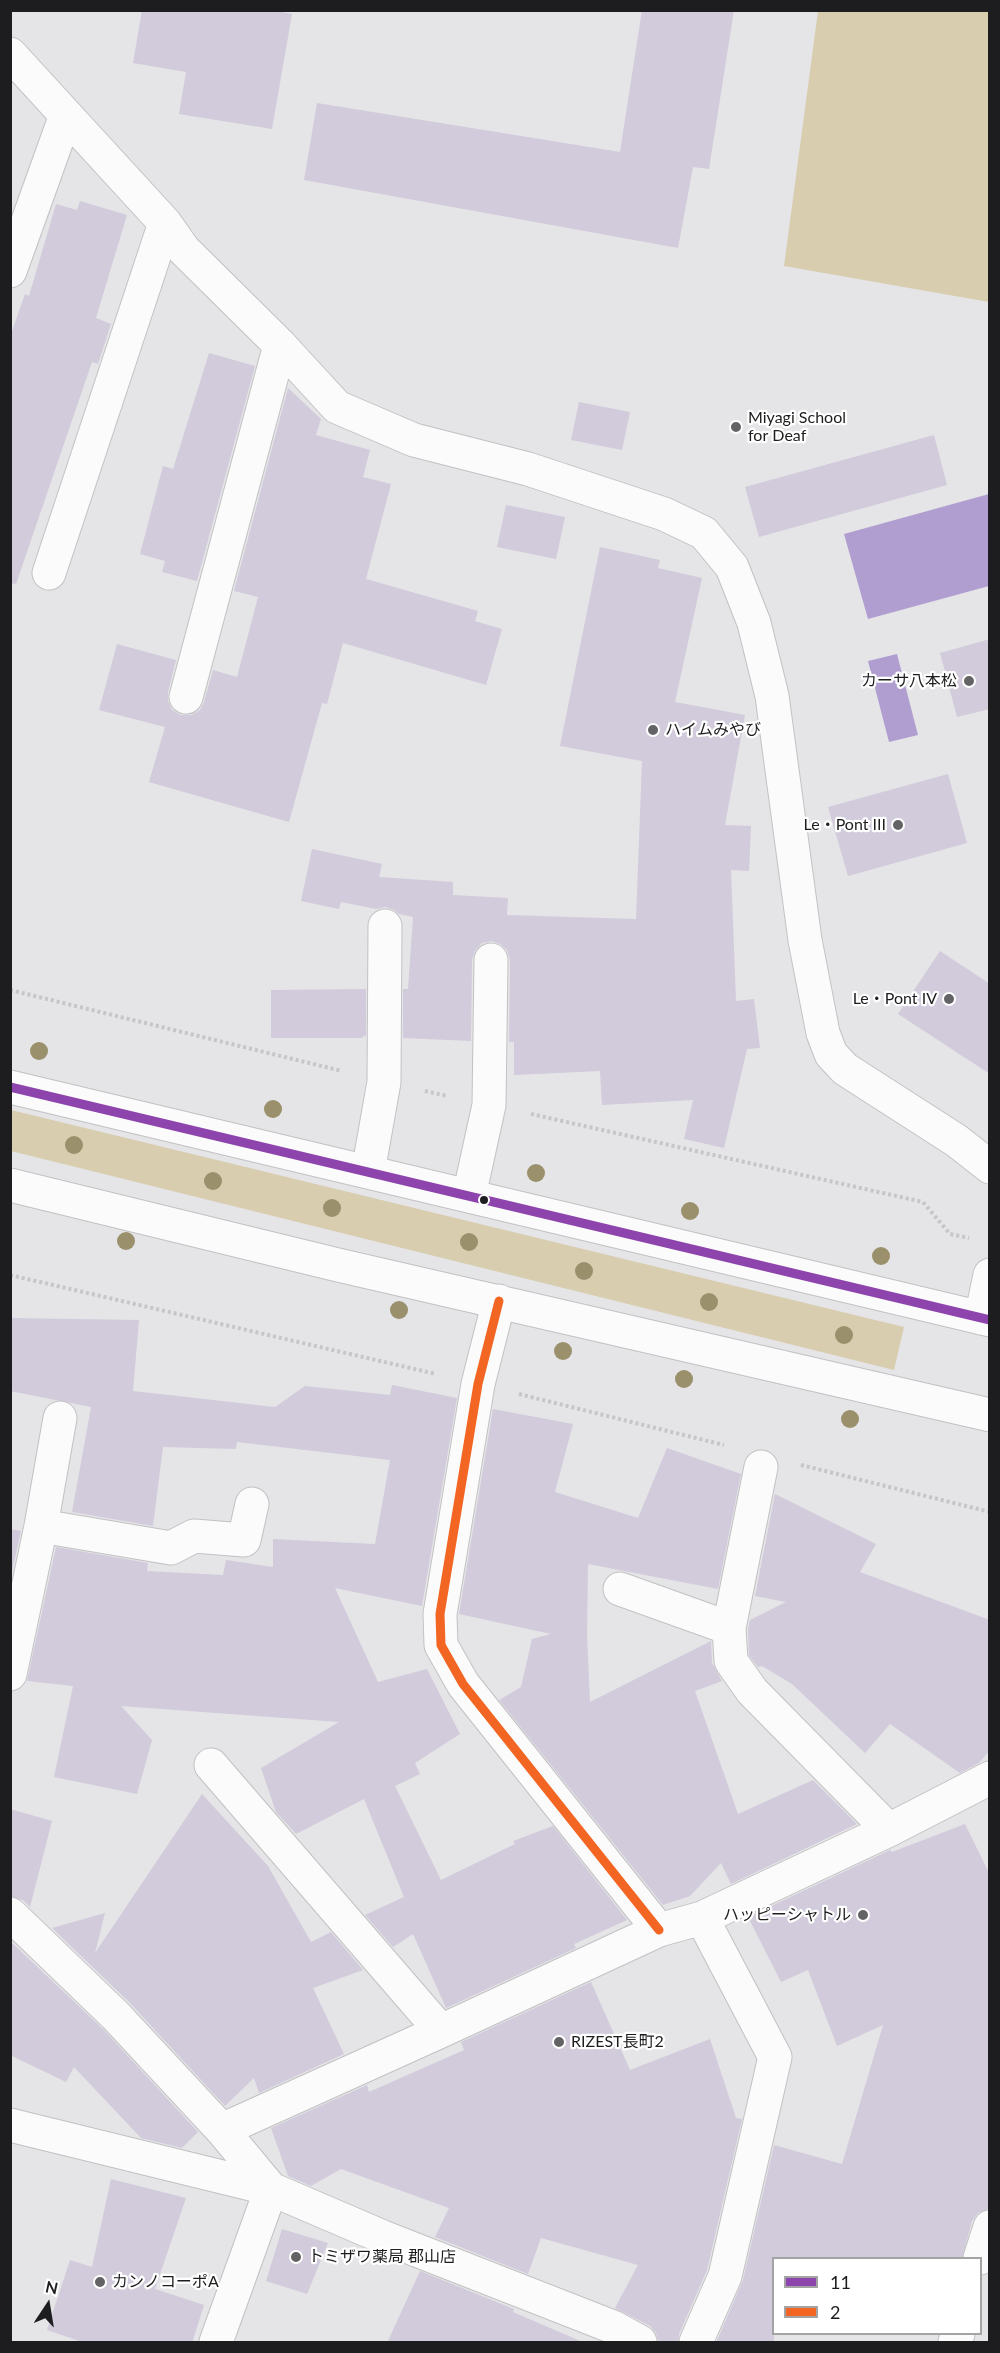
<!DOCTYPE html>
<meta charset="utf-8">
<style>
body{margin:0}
#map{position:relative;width:1000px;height:2353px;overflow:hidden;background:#e5e4e7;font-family:Lato,sans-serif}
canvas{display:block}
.frame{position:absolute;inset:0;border:12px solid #1d1c1e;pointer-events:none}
.legend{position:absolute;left:772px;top:2257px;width:210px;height:78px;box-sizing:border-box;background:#fff;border:2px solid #a5a4a5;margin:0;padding:8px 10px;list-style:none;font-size:18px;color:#1d1c1e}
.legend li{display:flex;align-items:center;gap:12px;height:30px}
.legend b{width:30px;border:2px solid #a5a4a5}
.north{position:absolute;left:18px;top:2275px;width:60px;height:60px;-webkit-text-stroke:4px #fff;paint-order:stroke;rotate:12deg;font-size:16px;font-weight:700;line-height:24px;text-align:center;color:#1d1c1e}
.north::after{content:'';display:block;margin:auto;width:21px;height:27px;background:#1d1c1e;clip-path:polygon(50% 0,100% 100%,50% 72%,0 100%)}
</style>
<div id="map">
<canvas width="1000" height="2353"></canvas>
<div class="frame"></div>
<ul class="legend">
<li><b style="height:8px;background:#8e44ad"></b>11</li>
<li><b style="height:8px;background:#f26522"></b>2</li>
</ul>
<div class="north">N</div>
</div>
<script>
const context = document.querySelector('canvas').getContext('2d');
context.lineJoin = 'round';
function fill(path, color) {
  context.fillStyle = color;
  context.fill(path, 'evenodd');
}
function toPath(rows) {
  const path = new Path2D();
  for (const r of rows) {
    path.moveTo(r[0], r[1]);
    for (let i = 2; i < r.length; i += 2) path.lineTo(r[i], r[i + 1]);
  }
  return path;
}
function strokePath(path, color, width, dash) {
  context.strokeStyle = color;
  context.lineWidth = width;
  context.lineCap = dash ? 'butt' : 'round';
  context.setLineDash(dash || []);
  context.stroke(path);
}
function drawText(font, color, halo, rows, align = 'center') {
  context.font = font + ' Lato,"Noto Sans JP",sans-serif';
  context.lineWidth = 4.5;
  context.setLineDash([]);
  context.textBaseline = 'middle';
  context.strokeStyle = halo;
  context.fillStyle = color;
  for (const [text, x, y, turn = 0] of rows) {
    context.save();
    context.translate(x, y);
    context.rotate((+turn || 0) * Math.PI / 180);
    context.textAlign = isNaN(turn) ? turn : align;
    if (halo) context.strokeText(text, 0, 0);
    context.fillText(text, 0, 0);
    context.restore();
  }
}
const green = toPath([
 [818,11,989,11,989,302,784,266],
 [11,1110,904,1327,894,1370,11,1151]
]);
const water = toPath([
 [989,494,989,586,868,619,844,534],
 [897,654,918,735,889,742,868,661]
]);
const building = toPath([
 [142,10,272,10,292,14,272,129,179,114,186,72,133,63],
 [642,10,734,10,709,169,693,167,678,248,304,180,317,103,620,152],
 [80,201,127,215,96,318,111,324,98,364,92,362,16,584,10,583,10,337,25,294,29,296,56,204,77,210],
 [209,353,255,366,197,581,162,572,165,561,140,554,163,466,173,469],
 [288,388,321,419,316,435,370,450,363,477,391,484,366,579,478,611,475,621,502,629,486,685,343,643,327,704,322,703,289,822,149,782,165,727,99,710,117,644,176,660,168,692,168,701,172,710,181,715,191,715,200,710,204,702,213,670,237,677,258,597,234,591],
 [579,402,630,412,622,450,571,440],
 [934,435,947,485,759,537,745,487],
 [506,505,565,517,556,559,497,547],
 [600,547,660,560,658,568,702,578,675,702,745,715,725,825,751,826,749,871,731,870,736,1001,754,999,760,1048,747,1049,724,1148,684,1139,693,1100,602,1105,600,1071,514,1075,514,1042,509,1042,510,960,507,950,500,944,492,941,482,943,475,951,472,960,471,1041,403,1038,403,989,408,989,413,917,399,914,394,910,386,907,376,909,341,902,339,909,301,901,312,849,382,864,379,877,453,882,453,895,508,898,507,915,636,919,642,761,560,746],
 [990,639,990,709,957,717,940,653],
 [948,774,967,843,848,876,828,807],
 [940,951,990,984,990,1074,898,1014],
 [366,989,366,1036,363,1036,363,1038,271,1038,271,990],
 [10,1318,139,1320,133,1391,275,1407,305,1386,390,1395,392,1385,457,1398,422,1606,335,1588,378,1682,427,1669,460,1734,415,1763,420,1774,395,1786,441,1880,515,1844,513,1841,553,1826,627,1920,574,1944,576,1948,446,2008,413,1934,393,1947,365,1915,404,1897,364,1799,296,1834,276,1812,261,1768,339,1722,121,1706,152,1740,137,1794,54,1777,73,1686,27,1681,56,1547,148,1563,147,1571,223,1575,226,1560,273,1567,273,1539,375,1544,390,1460,237,1442,236,1449,163,1447,153,1526,72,1512,91,1407,10,1391],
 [493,1409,573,1424,555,1492,638,1518,667,1448,741,1474,718,1589,588,1564,587,1635,590,1702,711,1641,712,1663,722,1681,695,1691,738,1814,813,1780,857,1824,731,1884,721,1863,690,1896,663,1905,499,1700,521,1687,532,1639,551,1634,459,1614],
 [775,1494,876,1544,860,1572,990,1620,990,1750,979,1763,960,1773,890,1724,865,1753,792,1684,762,1666,758,1667,749,1655,748,1629,750,1620,786,1602,755,1596],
 [10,1529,21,1531,10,1580],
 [202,1794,268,1866,311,1942,331,1932,363,1970,313,1988,344,2054,259,2093,254,2078,225,2106,130,2003,52,1928,105,1913,95,1953],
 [10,1809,52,1821,30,1907,23,1900,10,1896],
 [965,1824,990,1875,988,2209,978,2213,972,2221,962,2259,774,2259,774,2343,716,2343,743,2280,774,2145,842,2164,883,2025,837,2046,808,1970,781,1982,748,1917,890,1850,892,1852],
 [10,1941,103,2029,198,2132,182,2148,141,2138,74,2067,66,2082,10,2055],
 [591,1982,630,2070,710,2039,736,2118,742,2119,707,2270,679,2334,678,2343,659,2343,656,2333,650,2326,615,2308,638,2265,541,2238,528,2274,435,2237,449,2208,341,2169,311,2186,288,2176,271,2128,367,2085,369,2092,464,2050,461,2042],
 [111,2179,186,2198,155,2289,204,2305,192,2343,85,2343,47,2330,70,2260,92,2267],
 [282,2229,328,2243,307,2294,266,2281],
 [420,2271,514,2309,513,2312,585,2343,387,2343]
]);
const path = toPath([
 [10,990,342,1071],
 [425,1091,447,1096],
 [531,1114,923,1202,950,1234,969,1238],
 [10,1275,436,1374],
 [519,1394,724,1445],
 [801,1465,990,1512]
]);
const minor = toPath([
 [10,54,165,223,184,250,280,345,337,407,414,440,528,469,664,514,704,533,732,567,754,623,772,696,805,940,823,1033,831,1054,845,1069,957,1141,990,1167],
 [10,271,66,115],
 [49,573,165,223],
 [186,697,280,345],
 [10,1087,990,1320],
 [368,1172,384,1082,385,926],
 [10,1185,338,1265,990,1415],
 [469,1196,489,1105,491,960],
 [499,1301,478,1384,440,1614,441,1645,463,1684,659,1930],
 [981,1318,990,1275],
 [761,1467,729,1628,731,1661,752,1691,889,1830],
 [41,1526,171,1548,194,1536,244,1540,252,1504],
 [620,1589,729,1628],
 [10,1674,41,1526,60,1418],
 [211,1765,441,2031],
 [10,1914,116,2016,222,2130,271,2189],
 [10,2125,271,2189,383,2237,613,2327,640,2342],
 [222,2130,441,2031,659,1930,702,1918,889,1830,990,1778],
 [980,2258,990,2227],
 [216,2342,271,2189],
 [696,2342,725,2276,775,2057,702,1918],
 [955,2342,958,2334]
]);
const bus1 = toPath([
 [10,1087,990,1320]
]);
const bus2 = toPath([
 [499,1301,478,1384,440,1614,441,1645,463,1684,659,1930]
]);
const trees = [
 [39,1051],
 [273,1109],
 [74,1145],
 [536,1173],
 [213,1181],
 [332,1208],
 [690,1211],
 [126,1241],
 [469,1242],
 [881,1256],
 [584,1271],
 [709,1302],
 [399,1310],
 [844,1335],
 [563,1351],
 [684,1379],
 [850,1419]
];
const markers = [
 [736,427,6,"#636264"],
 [969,681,6,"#636264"],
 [653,730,6,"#636264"],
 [898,825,6,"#636264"],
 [949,999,6,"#636264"],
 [484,1200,5,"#1d1c1e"],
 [863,1915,6,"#636264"],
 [559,2042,6,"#636264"],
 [296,2257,6,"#636264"],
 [100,2282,6,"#636264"]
];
const poiNames = [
 ["Miyagi School",748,418],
 ["for Deaf",748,436],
 ["カーサ八本松",957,681,"right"],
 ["ハイムみやび",665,730],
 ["Le・Pont III",886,825,"right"],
 ["Le・Pont IV",937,999,"right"],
 ["ハッピーシャトル",851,1915,"right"],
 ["RIZEST長町2",571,2042],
 ["トミザワ薬局 郡山店",308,2257],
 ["カンノコーポA",112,2282]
];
fill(green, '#d8cdaf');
fill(water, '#b09ed1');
fill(building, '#d1cbdb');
strokePath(minor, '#c2c1c3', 35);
strokePath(path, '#c6c5c7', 4, [3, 3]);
strokePath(minor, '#fbfbfb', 33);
strokePath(bus1, '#8e44ad', 9);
strokePath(bus2, '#f26522', 9);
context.fillStyle = '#9a906c';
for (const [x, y] of trees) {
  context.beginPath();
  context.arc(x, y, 9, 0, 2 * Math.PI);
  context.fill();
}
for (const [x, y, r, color] of markers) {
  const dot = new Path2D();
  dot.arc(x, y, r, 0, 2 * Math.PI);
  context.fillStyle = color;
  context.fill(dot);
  strokePath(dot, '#fff', 2);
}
drawText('16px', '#1d1c1e', '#fff', poiNames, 'left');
</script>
